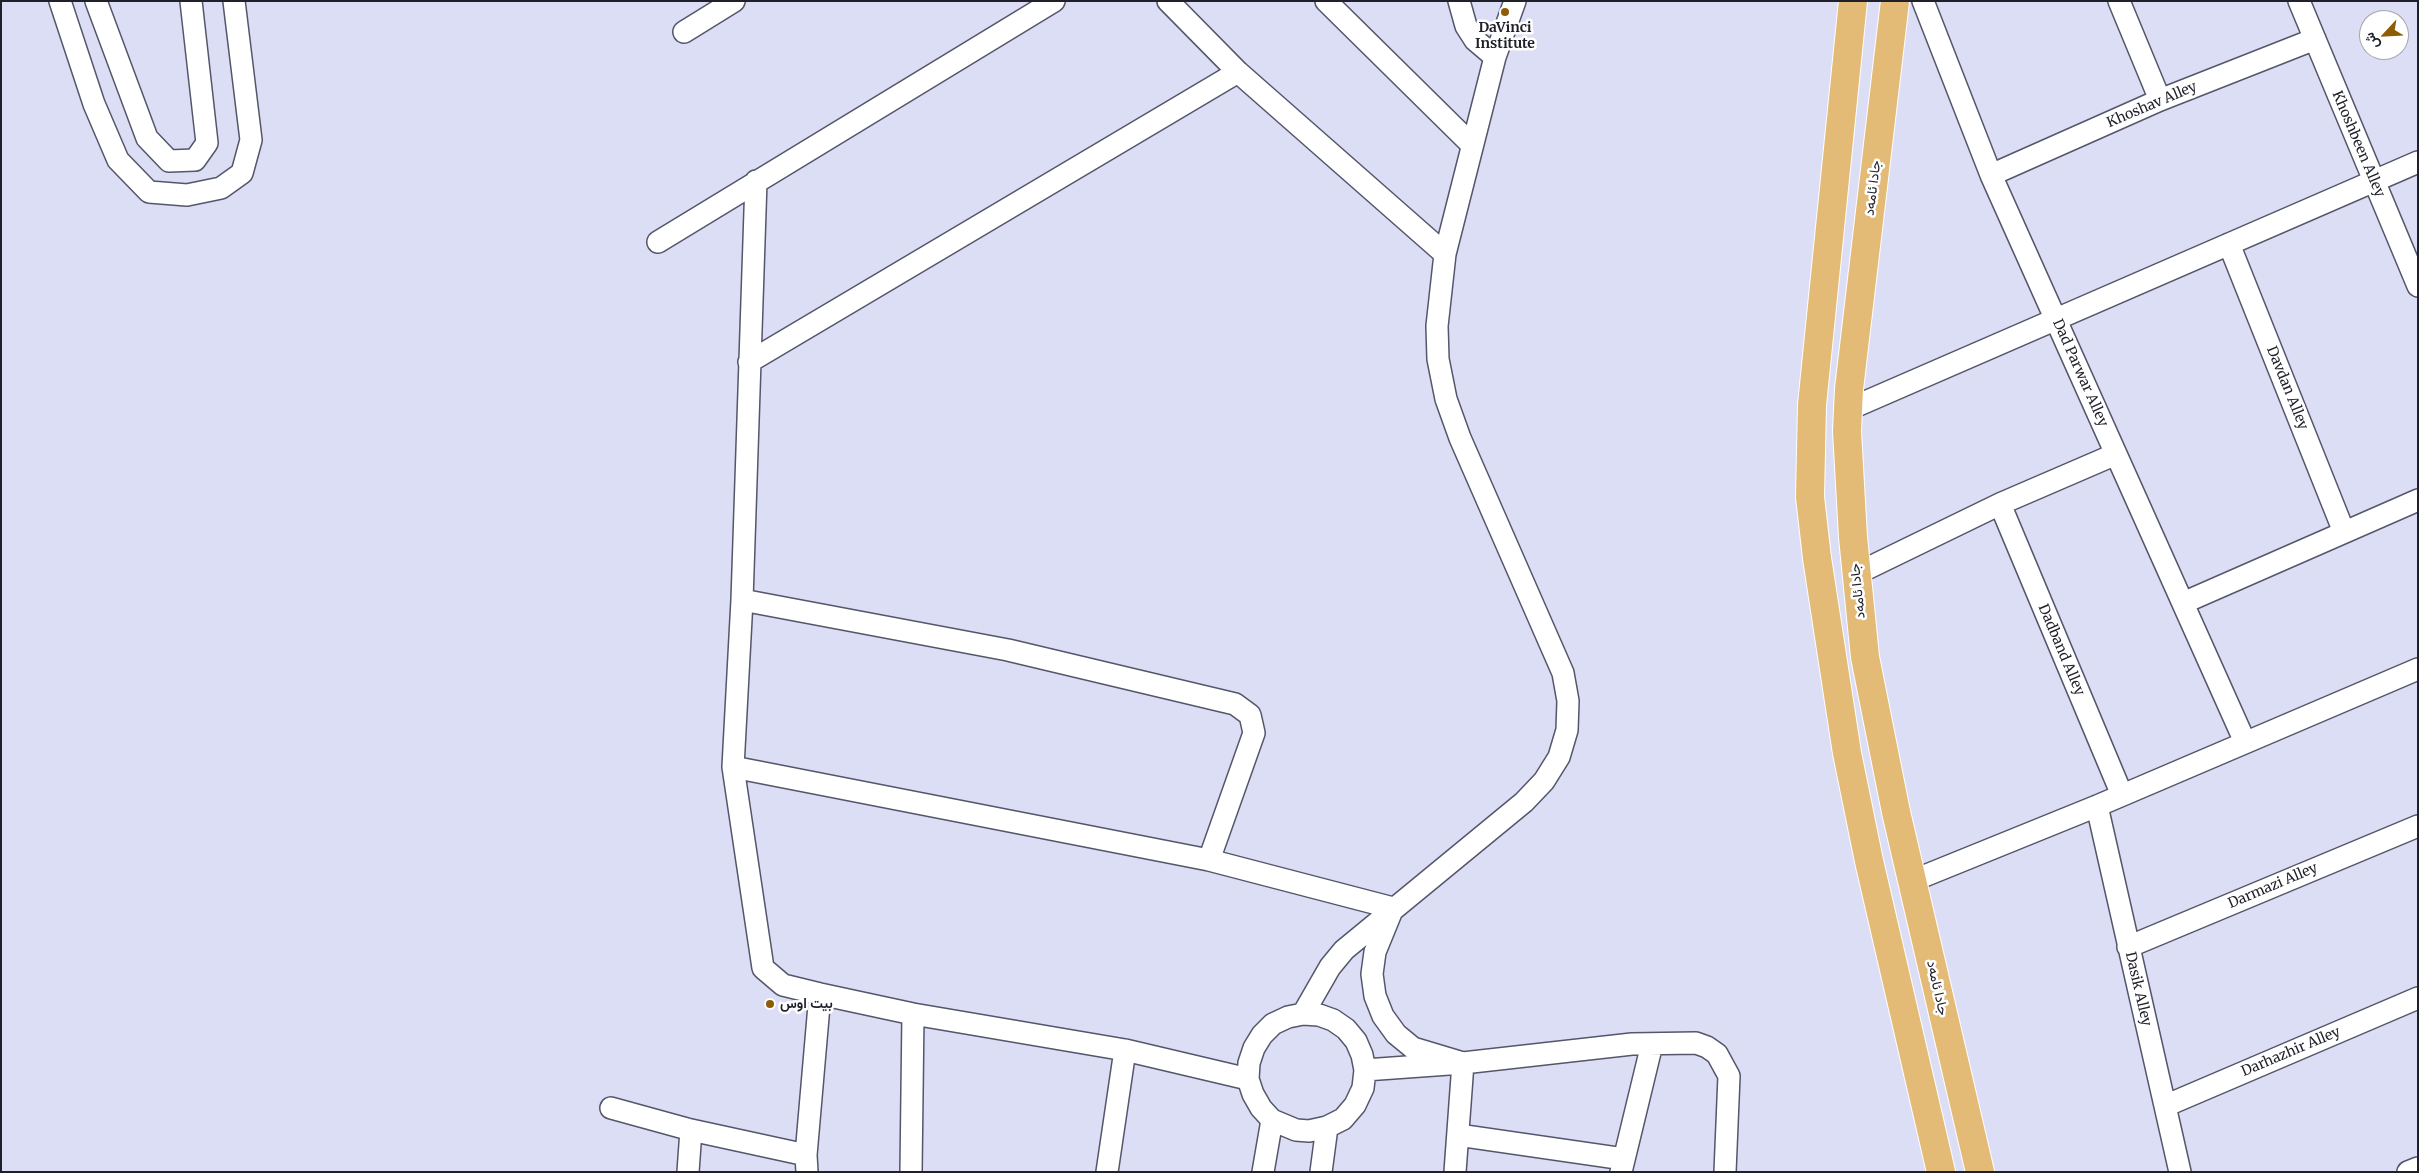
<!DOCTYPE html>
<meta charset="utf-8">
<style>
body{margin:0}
#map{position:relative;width:2419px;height:1173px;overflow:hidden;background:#dbdef5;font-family:Merriweather,Vazirmatn,serif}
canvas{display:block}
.frame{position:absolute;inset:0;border:2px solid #1f2029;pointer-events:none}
.north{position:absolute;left:2359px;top:10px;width:50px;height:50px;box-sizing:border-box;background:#fff;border:1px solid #a5a6a9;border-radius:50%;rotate:245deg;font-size:14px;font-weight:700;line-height:20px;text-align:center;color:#1f2029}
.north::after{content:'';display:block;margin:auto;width:18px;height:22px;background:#8d5d05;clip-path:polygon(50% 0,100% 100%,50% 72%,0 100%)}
</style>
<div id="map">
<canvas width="2419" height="1173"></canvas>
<div class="frame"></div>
<div class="north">ش</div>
</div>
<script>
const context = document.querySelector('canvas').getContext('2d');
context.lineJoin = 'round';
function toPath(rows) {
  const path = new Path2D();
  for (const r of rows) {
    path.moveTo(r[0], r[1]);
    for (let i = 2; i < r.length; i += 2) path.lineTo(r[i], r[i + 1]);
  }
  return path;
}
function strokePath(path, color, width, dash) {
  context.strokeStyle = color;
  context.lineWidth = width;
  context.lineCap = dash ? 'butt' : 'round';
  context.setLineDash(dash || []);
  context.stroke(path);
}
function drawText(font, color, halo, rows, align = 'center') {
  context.font = font + ' Merriweather,Vazirmatn,serif';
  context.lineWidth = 5;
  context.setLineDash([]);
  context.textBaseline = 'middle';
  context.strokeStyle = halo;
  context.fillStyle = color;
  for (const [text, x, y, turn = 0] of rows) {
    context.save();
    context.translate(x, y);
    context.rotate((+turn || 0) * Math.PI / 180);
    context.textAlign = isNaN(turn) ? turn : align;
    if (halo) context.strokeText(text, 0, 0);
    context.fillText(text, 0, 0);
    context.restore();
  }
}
const minor = toPath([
 [60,1,94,104,118,160,149,192,187,195,221,188,242,173,251,140,234,1],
 [96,1,147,138,169,161,195,160,207,143,191,1],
 [1168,1,1238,72,1445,254],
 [1326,1,1472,145],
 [1459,1,1466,26,1475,40,1495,57],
 [1923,1,1991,175,2245,742],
 [2119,1,2160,100],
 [2299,1,2418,286],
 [684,32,734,1],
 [1991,175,2160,100,2315,39],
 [756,181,742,600,733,767,763,968,783,985,820,994,913,1014,1125,1050,1248,1079],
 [658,242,1054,1],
 [2229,244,2344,532],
 [749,362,1238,72],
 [1847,410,2418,162],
 [2000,504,2122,795],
 [1856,574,2000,504,2116,454],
 [742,600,1008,650,1235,704,1250,715,1254,733,1209,860],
 [2183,603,2418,500],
 [733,767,1209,860,1393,908,1375,952,1372,974,1375,996,1383,1016,1396,1034,1413,1048,1463,1063,1455,1172],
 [2097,806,2180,1172],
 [1912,881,2097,806,2418,669],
 [2128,947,2418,826],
 [1303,1014,1319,1015,1333,1020,1346,1029,1356,1041,1362,1055,1365,1070,1363,1088,1355,1105,1343,1119,1327,1127,1309,1131,1296,1130,1272,1120,1261,1108,1253,1094,1248,1079,1249,1063,1254,1048,1262,1035,1273,1024,1288,1017,1303,1014,1330,967,1344,950,1524,802,1544,781,1559,757,1567,730,1568,701,1563,673,1460,438,1446,399,1438,359,1437,326,1445,254,1495,57,1515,1],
 [1365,1070,1463,1063,1632,1044,1696,1043,1707,1047,1717,1054,1729,1076,1725,1172],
 [2165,1106,2418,998],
 [611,1108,691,1130,806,1155],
 [1458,1135,1624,1159],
 [688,1172,691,1130],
 [807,1172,806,1155,820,994],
 [911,1172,913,1014],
 [1107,1172,1125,1050],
 [1263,1172,1272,1120],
 [1321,1172,1327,1127],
 [1621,1172,1652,1044],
 [2408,1172,2418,1168]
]);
const primary = toPath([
 [1853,1,1812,405,1810,497,1817,558,1847,753,1869,861,1941,1172],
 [1895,1,1849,389,1847,431,1853,537,1865,657,1896,812,1980,1172]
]);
const markers = [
 [1505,12,5,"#8d5d05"],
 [770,1004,5,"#8d5d05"]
];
const poiNames = [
 ["DaVinci",1505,28],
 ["Institute",1505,44],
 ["بيت اوس",780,1004,"left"]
];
const streetNames = [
 ["Khoshav Alley",2152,105,-23],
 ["Khoshbeen Alley",2358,144,67],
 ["جادا ئامەد",1873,188,-83],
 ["Dad Parwar Alley",2080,373,66],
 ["Davdan Alley",2287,388,68],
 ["جادا ئامەد",1858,591,-96],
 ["Dadband Alley",2061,650,67],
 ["Darmazi Alley",2273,886,-23],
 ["جادا ئامەد",1937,988,77],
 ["Dasik Alley",2138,989,77],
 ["Darhazhir Alley",2291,1052,-23]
];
strokePath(minor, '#54566a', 24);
strokePath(primary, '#fff', 30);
strokePath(minor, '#fff', 21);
strokePath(primary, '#e3bb76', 28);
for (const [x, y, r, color] of markers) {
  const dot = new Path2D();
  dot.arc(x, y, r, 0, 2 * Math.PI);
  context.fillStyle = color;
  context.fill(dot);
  strokePath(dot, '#fff', 2);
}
drawText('bold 14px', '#1f2029', '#fff', poiNames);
drawText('14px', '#1f2029', '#fff', streetNames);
</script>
